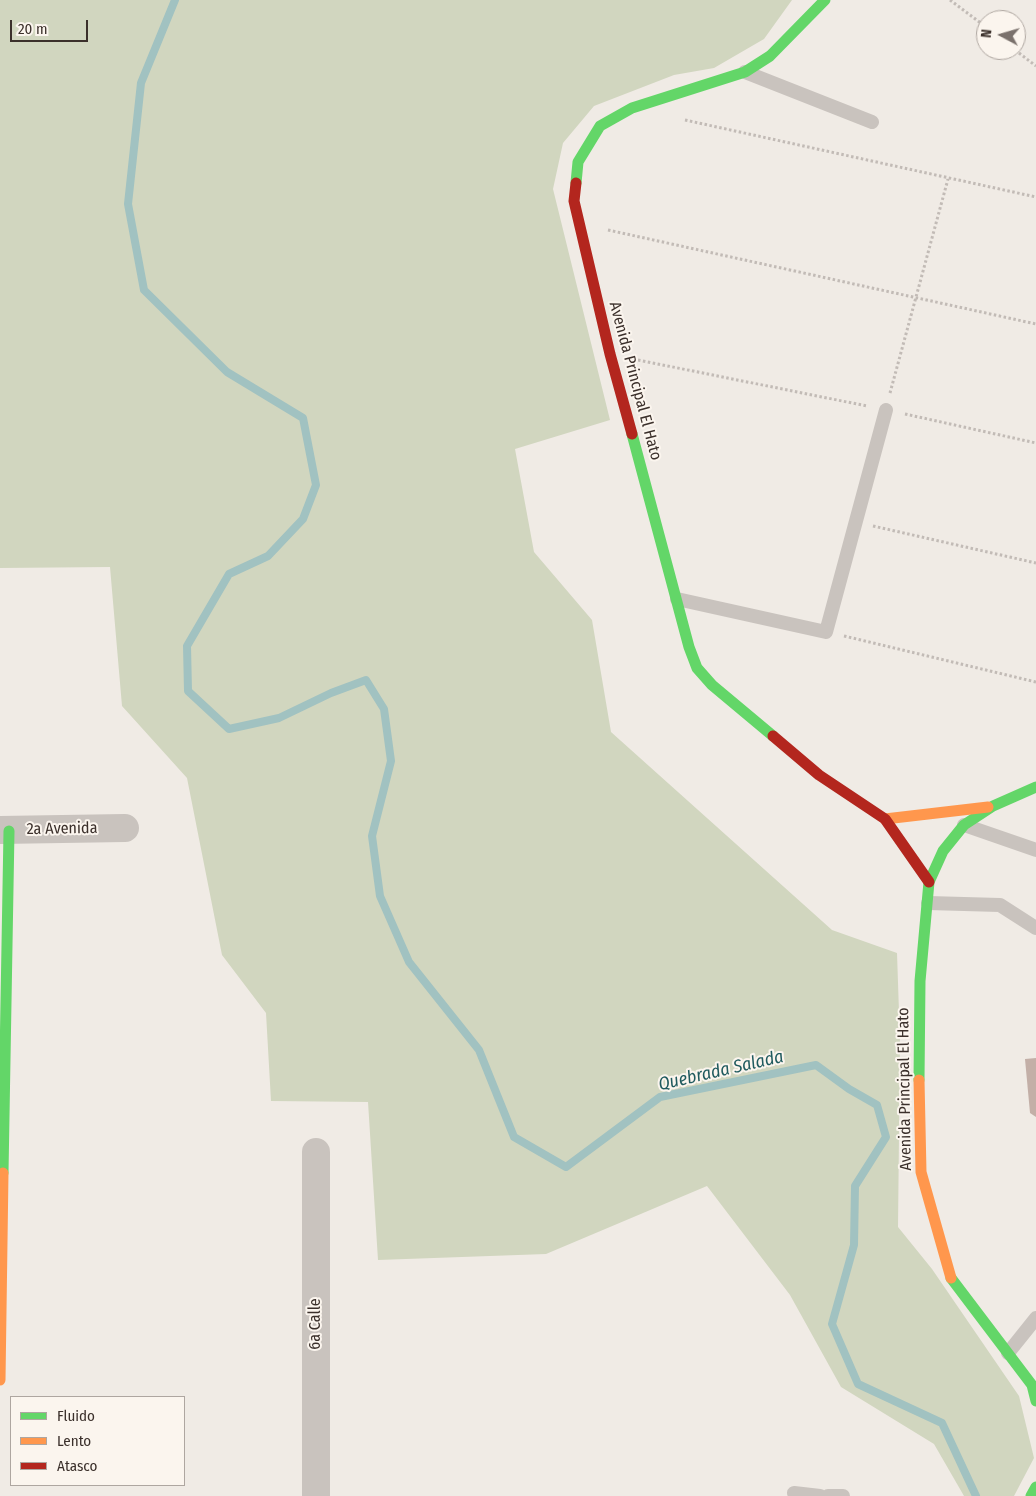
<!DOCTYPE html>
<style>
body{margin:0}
#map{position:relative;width:1036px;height:1496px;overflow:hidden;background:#f0ebe5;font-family:"Fira Sans Condensed",sans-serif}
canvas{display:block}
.legend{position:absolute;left:10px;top:1396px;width:175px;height:90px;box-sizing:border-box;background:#fbf5ee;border:1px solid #aea6a0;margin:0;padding:6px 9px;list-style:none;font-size:15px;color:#3b302b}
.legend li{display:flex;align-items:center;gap:10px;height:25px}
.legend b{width:25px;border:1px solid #aea6a0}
.north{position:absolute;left:976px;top:10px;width:50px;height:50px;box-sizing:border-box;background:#fbf5ee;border:1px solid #aea6a0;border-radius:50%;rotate:276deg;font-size:14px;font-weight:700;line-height:20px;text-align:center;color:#3b302b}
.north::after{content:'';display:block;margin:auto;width:18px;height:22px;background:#7a716c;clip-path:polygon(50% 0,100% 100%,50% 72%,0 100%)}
.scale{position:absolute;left:10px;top:20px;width:78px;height:22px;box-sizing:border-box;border:2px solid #3b302b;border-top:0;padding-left:6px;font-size:15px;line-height:18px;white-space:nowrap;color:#3b302b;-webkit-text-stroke:4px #fbf5ee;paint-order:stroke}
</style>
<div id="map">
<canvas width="1036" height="1496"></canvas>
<ul class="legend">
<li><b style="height:6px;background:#63d668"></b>Fluido</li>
<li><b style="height:6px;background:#ff974d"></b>Lento</li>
<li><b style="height:6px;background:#b3261e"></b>Atasco</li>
</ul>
<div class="north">N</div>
<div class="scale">20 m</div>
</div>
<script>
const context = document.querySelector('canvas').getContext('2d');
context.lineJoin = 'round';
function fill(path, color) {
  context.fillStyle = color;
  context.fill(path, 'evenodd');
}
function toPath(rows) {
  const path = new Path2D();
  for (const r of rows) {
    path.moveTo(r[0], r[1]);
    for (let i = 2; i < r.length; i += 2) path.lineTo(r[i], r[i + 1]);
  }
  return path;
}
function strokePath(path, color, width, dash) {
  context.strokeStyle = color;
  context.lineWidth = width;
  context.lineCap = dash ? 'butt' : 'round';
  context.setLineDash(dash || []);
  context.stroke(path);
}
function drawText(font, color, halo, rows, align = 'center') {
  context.font = font + ' "Fira Sans Condensed",sans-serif';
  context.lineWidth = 4;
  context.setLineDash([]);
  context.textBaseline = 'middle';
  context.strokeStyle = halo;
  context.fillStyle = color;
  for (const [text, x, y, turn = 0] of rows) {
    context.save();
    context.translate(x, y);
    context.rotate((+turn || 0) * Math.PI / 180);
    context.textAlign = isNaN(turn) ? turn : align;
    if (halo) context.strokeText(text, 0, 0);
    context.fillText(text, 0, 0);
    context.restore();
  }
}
const green = toPath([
 [0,0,792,0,764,39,714,68,674,75,594,106,563,143,553,189,610,420,515,449,534,552,592,620,611,732,832,930,897,953,900,1042,898,1227,932,1269,1019,1396,1034,1458,1014,1496,964,1496,934,1444,841,1387,790,1295,707,1186,546,1254,378,1260,368,1102,271,1101,266,1013,222,955,187,778,122,706,110,567,0,568]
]);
const stream = toPath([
 [175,0,141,83,128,204,144,290,227,372,303,418,316,485,303,519,268,556,229,574,187,646,188,691,229,729,279,718,331,693,366,680,384,709,391,761,372,836,380,896,409,962,479,1050,514,1137,566,1167,660,1097,816,1065,849,1089,877,1105,886,1137,855,1186,854,1245,832,1324,858,1384,942,1423,976,1496]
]);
const building = toPath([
 [1036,1058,1036,1117,1030,1113,1025,1059]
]);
const path = toPath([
 [950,0,986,27],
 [1015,50,1036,66],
 [685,120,1036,197],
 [608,230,1036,324],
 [638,360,867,406],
 [890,393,948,179],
 [905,414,1036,443],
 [873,526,1036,563],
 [844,636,1036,682]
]);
const lane = toPath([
 [745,72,872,122],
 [677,599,826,632,886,410],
 [964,825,1036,850],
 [928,903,1000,905,1036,928],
 [1008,1353,1036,1318],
 [794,1493,820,1496],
 [828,1496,843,1496]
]);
const street = toPath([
 [0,830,125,828],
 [316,1152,316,1496]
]);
const fast = toPath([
 [576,183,578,162,600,126,632,108,745,72,770,56,825,0],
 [632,434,689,647,697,668,712,685,773,736],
 [919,1080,920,981,929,882,943,851,964,825,993,806,1036,787],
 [3,1173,9,831],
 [951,1278,1032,1385,1036,1401],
 [1031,1496,1036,1487]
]);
const slow = toPath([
 [885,819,988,807],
 [919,1080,921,1172,951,1278],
 [0,1380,3,1173]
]);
const jam = toPath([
 [576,183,574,201,610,354,632,434],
 [773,736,819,775,885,819,929,882]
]);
const streetNames = [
 ["Avenida Principal El Hato",635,381,75],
 ["2a Avenida",62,829,-1],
 ["Avenida Principal El Hato",905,1089,-91],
 ["6a Calle",316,1324,-90]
];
const waterNames = [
 ["Quebrada Salada",721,1071,-13]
];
fill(green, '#d1d6bf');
strokePath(stream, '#a1c2c1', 8);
fill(building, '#c3afa7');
strokePath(path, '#c2bbb6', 3, [2.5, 2.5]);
strokePath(lane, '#c9c3be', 14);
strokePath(street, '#c9c3be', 28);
strokePath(fast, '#63d668', 11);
strokePath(slow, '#ff974d', 11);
strokePath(jam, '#b3261e', 11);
drawText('16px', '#3b302b', '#fbf5ee', streetNames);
drawText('italic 18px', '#1f5a5e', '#fbf5ee', waterNames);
</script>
